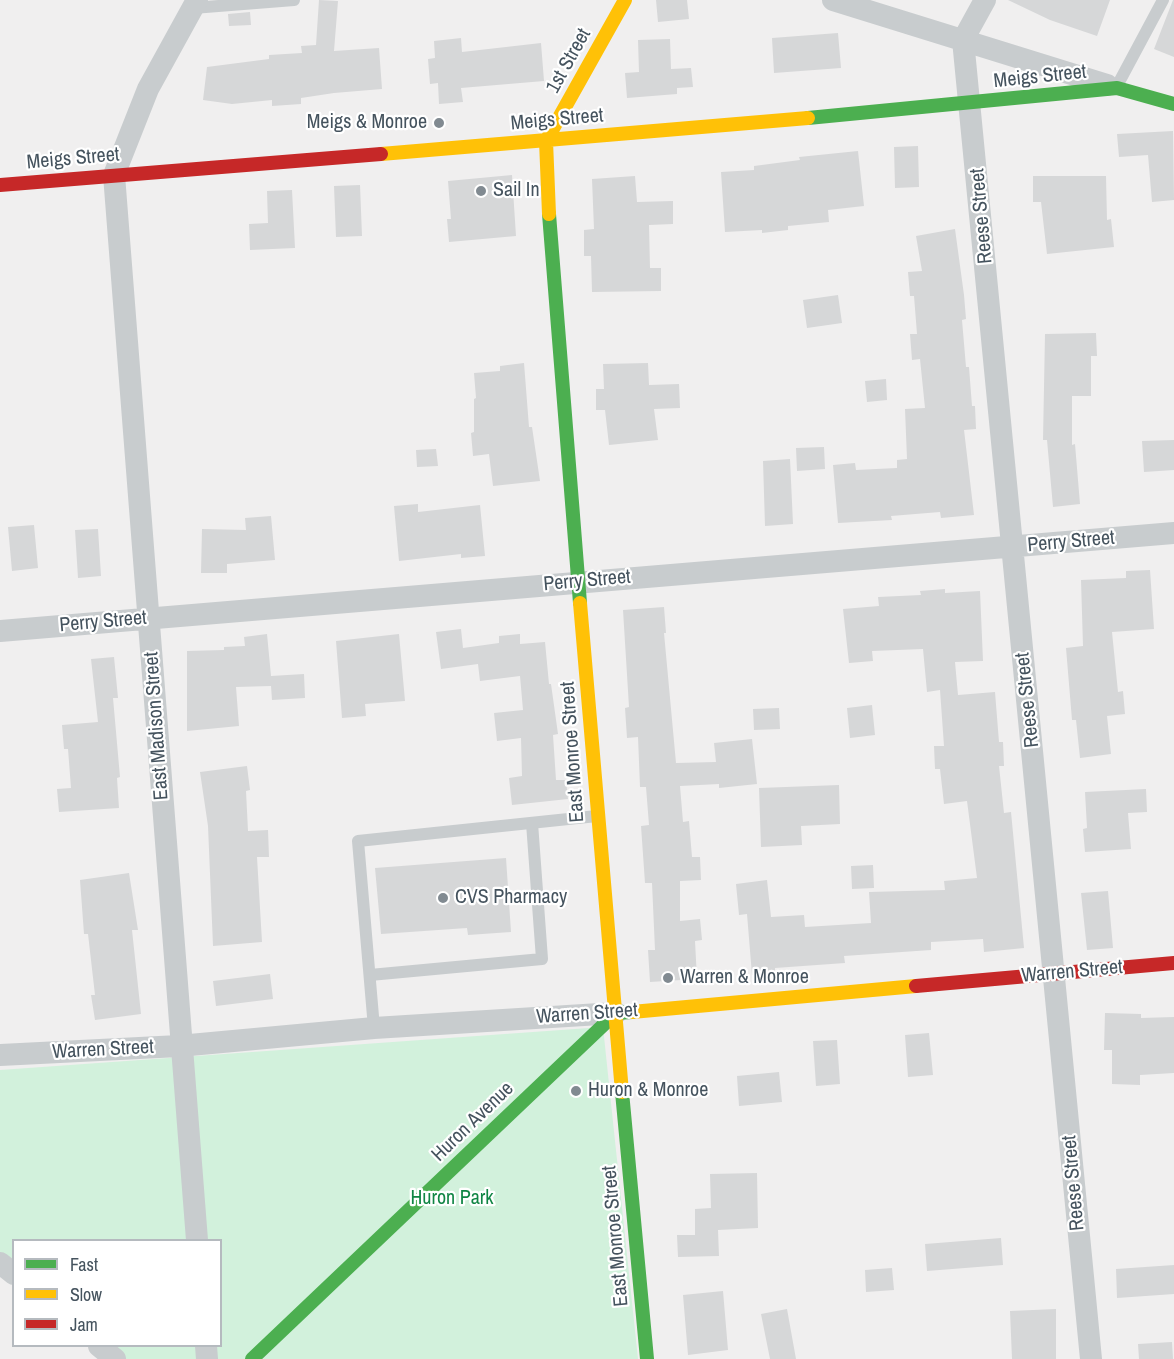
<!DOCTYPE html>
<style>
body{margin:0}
#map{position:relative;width:1174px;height:1359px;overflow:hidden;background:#f0efef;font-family:"Archivo Narrow",sans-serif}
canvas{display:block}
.legend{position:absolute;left:12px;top:1239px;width:210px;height:108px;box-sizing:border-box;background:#fff;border:2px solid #b5babf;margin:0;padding:8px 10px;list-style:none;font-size:18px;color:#45535e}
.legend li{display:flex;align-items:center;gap:12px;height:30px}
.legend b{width:30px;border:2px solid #b5babf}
</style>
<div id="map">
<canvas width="1174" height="1359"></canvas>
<ul class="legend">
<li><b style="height:8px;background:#4caf50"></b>Fast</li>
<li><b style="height:8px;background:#ffc107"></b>Slow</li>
<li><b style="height:8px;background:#c62828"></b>Jam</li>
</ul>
</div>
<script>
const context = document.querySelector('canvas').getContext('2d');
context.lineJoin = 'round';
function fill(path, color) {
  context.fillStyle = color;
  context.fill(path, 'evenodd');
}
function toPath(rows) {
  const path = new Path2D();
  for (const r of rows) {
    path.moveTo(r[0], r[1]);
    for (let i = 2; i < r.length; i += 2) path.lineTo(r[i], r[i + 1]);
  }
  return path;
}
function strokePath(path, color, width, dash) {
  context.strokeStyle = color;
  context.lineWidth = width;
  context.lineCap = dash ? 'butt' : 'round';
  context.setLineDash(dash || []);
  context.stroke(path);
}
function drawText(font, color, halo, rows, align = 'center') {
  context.font = font + ' "Archivo Narrow",sans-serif';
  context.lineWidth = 4.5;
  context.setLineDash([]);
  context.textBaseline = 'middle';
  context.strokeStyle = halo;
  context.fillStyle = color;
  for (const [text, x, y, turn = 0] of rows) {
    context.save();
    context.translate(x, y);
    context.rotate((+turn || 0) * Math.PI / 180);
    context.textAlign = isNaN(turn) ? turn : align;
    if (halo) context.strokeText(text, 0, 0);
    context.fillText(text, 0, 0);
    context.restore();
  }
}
const green = toPath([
 [603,1027,638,1359,120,1359,104,1346,220,1346,220,1240,14,1240,13,1264,0,1252,0,1070]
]);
const building = toPath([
 [319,0,338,1,334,51,379,48,382,89,334,93,301,98,301,104,272,106,272,100,232,104,203,100,207,67,269,59,269,55,302,53,301,46,316,45],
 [656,0,687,0,689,19,658,22],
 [1008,0,1110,0,1097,36,1050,20],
 [1173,0,1174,0,1174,57,1154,49],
 [250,12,251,25,229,26,228,14],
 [838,33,841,68,774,73,772,38],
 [461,38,462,52,541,43,544,81,461,88,463,102,439,104,438,83,430,84,428,59,435,58,434,41],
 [670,39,671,69,691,68,693,87,677,88,677,94,627,98,625,73,639,72,638,40],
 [1173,131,1174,200,1152,202,1148,155,1119,157,1117,134],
 [918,146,919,187,895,188,894,147],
 [858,151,864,206,828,210,829,222,788,226,788,230,762,233,762,230,725,232,721,172,754,170,754,166,800,160,799,157],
 [512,175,516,236,449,242,447,219,451,219,448,181],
 [635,176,637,202,673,201,673,224,649,225,650,268,661,268,661,291,592,292,591,256,584,256,584,230,594,229,592,179],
 [1033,176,1106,176,1107,220,1111,219,1114,247,1047,254,1041,202,1033,202],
 [360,185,362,236,336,237,334,186],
 [292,190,295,248,250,250,249,224,268,223,267,191],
 [955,229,964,295,966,319,962,320,966,367,969,367,972,406,975,406,976,429,964,430,974,515,941,518,940,512,891,516,892,520,838,523,833,465,855,463,856,470,897,468,897,460,907,459,905,409,925,408,920,359,912,360,910,334,917,334,914,296,910,296,908,272,922,271,916,236],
 [838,295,842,323,807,328,803,300],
 [1096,333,1097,356,1091,356,1091,396,1072,396,1072,445,1075,444,1080,504,1053,507,1047,440,1043,440,1045,334],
 [524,363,529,427,532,427,540,481,493,486,489,454,473,456,471,433,474,432,474,399,476,398,474,373,500,371,500,366],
 [648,363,649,385,679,384,680,408,654,409,658,440,609,445,605,410,596,410,596,389,604,389,603,364],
 [886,379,887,400,867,402,865,381],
 [1174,440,1174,470,1144,472,1142,441],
 [824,447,825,469,797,471,796,448],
 [436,449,438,466,417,467,416,450],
 [790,459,793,524,765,526,763,461],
 [418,504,418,512,480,505,485,556,461,558,461,554,399,561,394,506],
 [271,516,275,560,227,564,227,573,201,573,202,529,246,530,245,518],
 [34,525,38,568,12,571,8,527],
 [98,529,101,576,78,578,75,530],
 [1150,570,1154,629,1112,632,1118,692,1123,691,1125,714,1107,716,1111,754,1080,758,1076,720,1072,720,1066,648,1083,646,1081,580,1126,578,1126,571],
 [945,589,945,593,980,591,983,661,955,662,958,695,995,692,999,742,1003,742,1004,766,999,766,1004,813,1011,812,1024,948,984,952,983,939,931,942,931,950,844,956,845,963,775,968,775,973,752,975,747,914,739,915,736,884,767,880,771,917,804,915,805,927,871,923,869,892,945,890,944,881,977,878,967,801,944,804,940,769,935,769,934,746,944,746,940,690,927,692,923,649,872,651,873,661,849,663,843,609,879,606,878,597,921,595,920,591],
 [664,607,666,633,664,633,676,763,716,762,714,743,752,739,757,784,719,788,719,784,680,786,683,822,689,821,692,857,700,857,701,880,680,881,680,921,700,919,702,940,695,941,697,979,650,982,648,950,655,950,652,883,645,883,641,826,649,825,646,787,640,787,638,737,627,738,625,708,629,707,623,610],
 [461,629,463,648,499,643,499,636,520,634,520,644,545,642,549,684,551,684,558,734,553,735,556,780,566,780,568,799,512,805,509,778,522,776,521,738,497,741,494,713,523,710,520,676,480,681,478,664,441,669,436,632],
 [267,634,271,676,304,674,305,698,272,700,271,686,236,687,239,726,187,731,187,651,224,650,224,647,245,646,244,637],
 [399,634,405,701,365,704,366,716,342,718,336,641],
 [114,657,118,698,113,698,120,777,117,778,119,808,59,812,57,789,71,788,68,749,64,749,62,725,98,722,91,659],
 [872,705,875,735,850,738,847,708],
 [779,708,780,729,754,730,753,709],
 [247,766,250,790,246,791,248,831,268,830,269,857,257,857,262,942,213,946,208,826,200,772],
 [839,785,840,824,801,826,802,845,761,847,759,788],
 [1146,789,1147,812,1128,813,1131,849,1085,852,1083,829,1087,828,1085,792],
 [506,858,511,932,468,935,467,928,381,934,375,868],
 [873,865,874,888,852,889,851,866],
 [129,873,138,930,132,930,141,1014,95,1020,91,995,95,995,88,934,84,934,80,880],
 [1108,891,1113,948,1087,950,1081,893],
 [270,974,273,999,216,1006,213,981],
 [1105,1013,1141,1014,1141,1018,1174,1017,1174,1073,1140,1075,1140,1085,1112,1084,1112,1050,1104,1050],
 [929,1033,933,1075,908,1077,905,1035],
 [837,1040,840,1084,816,1086,813,1041],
 [779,1072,782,1102,739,1106,737,1076],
 [757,1173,758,1228,718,1230,719,1256,678,1257,677,1235,695,1235,695,1209,711,1208,710,1174],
 [1001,1238,1003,1265,927,1271,925,1244],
 [1174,1265,1174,1294,1117,1298,1116,1269],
 [892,1268,894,1290,866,1292,865,1270],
 [723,1291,728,1350,688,1355,683,1295],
 [787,1309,796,1359,770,1359,761,1314],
 [1056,1309,1056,1359,1012,1359,1010,1311],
 [1172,1342,1173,1359,1139,1359,1138,1344]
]);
const lane = toPath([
 [193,8,294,0],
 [1117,86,1163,0],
 [370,975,542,959,532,823],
 [374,1028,358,841,597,816]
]);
const street = toPath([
 [833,0,1107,85],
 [985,0,963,40,1091,1359],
 [0,631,1174,533],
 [0,1055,179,1046,374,1028,616,1013],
 [197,1240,114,175,148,89,197,0],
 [0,1263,14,1274],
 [99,1346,115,1359],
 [206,1346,207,1359]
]);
const fast = toPath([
 [808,118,1117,88,1174,104],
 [549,214,580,603],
 [622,1092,647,1359],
 [252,1359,616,1013,632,1012]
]);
const slow = toPath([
 [381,154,808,118],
 [549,214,546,141,625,0],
 [580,603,622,1092],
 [632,1012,916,986]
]);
const jam = toPath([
 [0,185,381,154],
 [916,986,1174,963]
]);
const markers = [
 [439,123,6,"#818a91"],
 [481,191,6,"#818a91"],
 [443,898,6,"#818a91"],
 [668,978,6,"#818a91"],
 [576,1091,6,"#818a91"]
];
const streetNames = [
 ["1st Street",569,61,-61],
 ["Meigs Street",1040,77,-6],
 ["Meigs Street",557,120,-5],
 ["Meigs Street",73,159,-5],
 ["Reese Street",982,216,-95],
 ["Perry Street",1071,542,-5],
 ["Perry Street",587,581,-5],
 ["Perry Street",103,622,-5],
 ["Reese Street",1028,700,-96],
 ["East Madison Street",157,726,-94],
 ["East Monroe Street",573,752,-94],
 ["Warren Street",1072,972,-5],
 ["Warren Street",587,1014,-4],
 ["Warren Street",103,1050,-3],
 ["Huron Avenue",473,1122,-44],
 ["Reese Street",1074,1183,-95],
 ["East Monroe Street",616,1236,-95]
];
const poiNames = [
 ["Meigs & Monroe",427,123,"right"],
 ["Sail In",493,191],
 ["CVS Pharmacy",455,898],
 ["Warren & Monroe",680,978],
 ["Huron & Monroe",588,1091]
];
const parkNames = [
 ["Huron Park",452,1199]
];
fill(green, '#d2f1dc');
fill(building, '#d6d7d8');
strokePath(lane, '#c8ccce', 12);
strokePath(street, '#c8ccce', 22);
strokePath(fast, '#4caf50', 14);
strokePath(slow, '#ffc107', 14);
strokePath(jam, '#c62828', 14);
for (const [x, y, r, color] of markers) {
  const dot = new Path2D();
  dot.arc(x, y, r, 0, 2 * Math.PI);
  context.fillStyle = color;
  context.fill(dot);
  strokePath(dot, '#fff', 2);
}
drawText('20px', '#45535e', '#fff', streetNames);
drawText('20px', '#45535e', '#fff', poiNames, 'left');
drawText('20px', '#108544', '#fff', parkNames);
</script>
